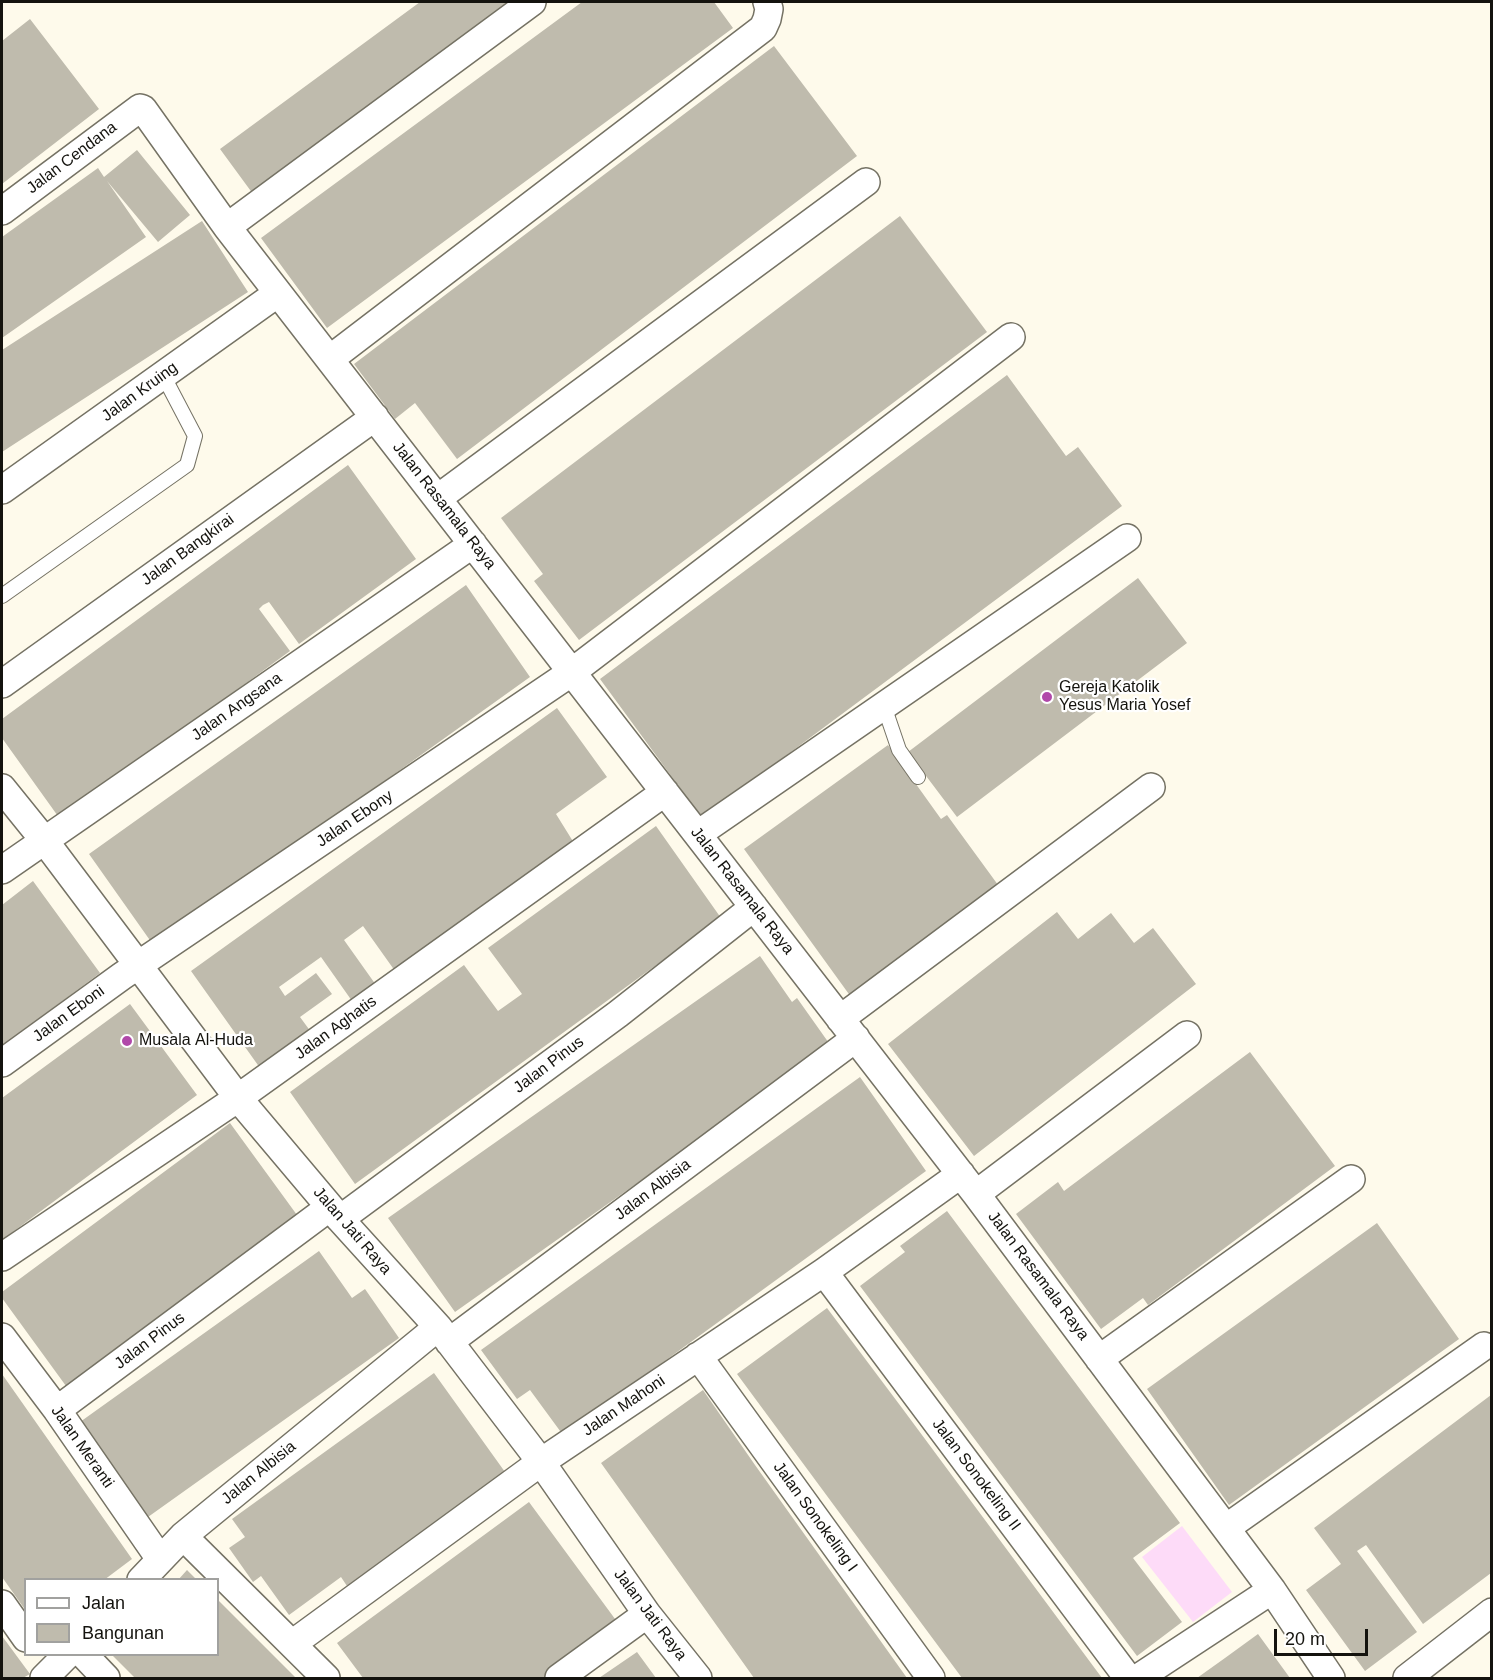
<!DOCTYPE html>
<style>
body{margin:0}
#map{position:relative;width:1493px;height:1680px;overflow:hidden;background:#fefaeb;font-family:Arial,sans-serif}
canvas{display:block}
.frame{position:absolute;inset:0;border:3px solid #14130e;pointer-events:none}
.legend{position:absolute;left:24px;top:1578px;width:195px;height:78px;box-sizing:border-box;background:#fff;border:2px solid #a1a19f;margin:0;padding:8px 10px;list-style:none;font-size:18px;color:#14130e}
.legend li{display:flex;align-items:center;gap:12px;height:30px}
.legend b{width:30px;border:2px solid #a1a19f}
.scale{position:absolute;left:1274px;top:1629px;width:94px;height:27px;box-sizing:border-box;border:3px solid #14130e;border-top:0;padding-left:8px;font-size:18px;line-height:21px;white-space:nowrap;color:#14130e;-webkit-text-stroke:4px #fff;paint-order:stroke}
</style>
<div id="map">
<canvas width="1493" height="1680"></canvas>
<div class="frame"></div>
<ul class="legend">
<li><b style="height:8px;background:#fff"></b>Jalan</li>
<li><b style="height:16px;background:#bfbbad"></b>Bangunan</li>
</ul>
<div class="scale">20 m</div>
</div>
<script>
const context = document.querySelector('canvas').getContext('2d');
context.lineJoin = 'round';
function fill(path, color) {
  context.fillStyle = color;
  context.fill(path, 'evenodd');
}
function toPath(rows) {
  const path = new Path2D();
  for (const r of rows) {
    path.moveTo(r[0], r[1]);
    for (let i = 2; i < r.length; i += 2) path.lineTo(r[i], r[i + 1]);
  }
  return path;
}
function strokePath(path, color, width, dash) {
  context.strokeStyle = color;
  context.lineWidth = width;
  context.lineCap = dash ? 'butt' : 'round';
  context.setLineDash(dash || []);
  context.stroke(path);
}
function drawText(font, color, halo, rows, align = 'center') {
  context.font = font + ' Arial,sans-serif';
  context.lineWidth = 4.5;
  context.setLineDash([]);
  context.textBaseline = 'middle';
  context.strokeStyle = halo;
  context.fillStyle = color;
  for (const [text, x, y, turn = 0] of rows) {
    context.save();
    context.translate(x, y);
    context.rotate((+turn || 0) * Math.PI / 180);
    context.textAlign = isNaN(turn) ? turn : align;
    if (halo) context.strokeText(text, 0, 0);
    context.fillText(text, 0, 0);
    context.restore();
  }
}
const green = toPath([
 [1182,1526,1232,1592,1193,1622,1142,1557]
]);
const building = toPath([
 [420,2,514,2,253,194,220,149],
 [582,2,714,2,733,28,327,328,261,238],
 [30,19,99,109,2,184,2,41],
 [774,46,857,156,457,459,415,403,395,419,354,364],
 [137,150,190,215,158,242,107,181,146,237,2,338,2,237,98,168,104,177],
 [900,216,987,332,579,640,534,581,543,574,501,518],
 [202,221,248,292,2,452,2,350],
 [1007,375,1066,456,1078,447,1122,506,702,818,600,679],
 [348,465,416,559,299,644,269,602,263,605,259,609,290,651,60,819,2,738,2,719],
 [1138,578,1187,643,957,817,908,752],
 [466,585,530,677,154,946,89,854],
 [557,708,607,777,556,814,574,843,395,971,363,926,344,940,376,985,352,1001,321,957,279,987,285,996,316,973,332,994,300,1017,311,1032,260,1068,191,971],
 [888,745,941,819,947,815,1001,889,851,997,744,849],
 [656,826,721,918,355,1184,290,1092,464,965,498,1011,522,994,488,948],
 [33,881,100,973,2,1046,2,905],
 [1057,912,1078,939,1111,913,1134,943,1153,928,1196,984,974,1156,888,1044],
 [760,956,792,1002,797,998,831,1046,455,1312,388,1218],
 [130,1004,197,1095,2,1240,2,1098],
 [1250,1052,1335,1166,1148,1305,1143,1298,1101,1329,1016,1214,1058,1182,1064,1191],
 [860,1077,926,1171,563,1435,530,1390,517,1399,481,1350],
 [230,1123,297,1215,66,1386,2,1298,2,1292],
 [947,1211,1180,1523,1133,1558,1182,1622,1137,1656,860,1286,905,1252,900,1246],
 [1377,1223,1459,1339,1229,1505,1147,1389],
 [319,1251,352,1298,365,1289,399,1338,148,1517,80,1422],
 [827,1308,902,1408,1102,1678,962,1678,847,1523,737,1374],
 [434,1373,505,1472,347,1586,341,1577,289,1615,261,1576,253,1582,229,1548,245,1537,232,1519],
 [2,1374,132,1559,104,1580,26,1580,26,1611,2,1577],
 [703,1390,755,1465,907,1678,754,1678,680,1574,601,1463],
 [1491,1395,1491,1573,1423,1624,1366,1545,1357,1551,1417,1632,1365,1671,1306,1590,1341,1564,1314,1528],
 [529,1502,618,1623,543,1678,363,1678,337,1643],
 [187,1570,197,1580,178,1580],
 [218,1600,296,1678,135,1678,111,1654,218,1654],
 [1258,1634,1290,1678,1197,1678,1225,1658],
 [2,1636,30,1674,23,1678,2,1678],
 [637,1652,656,1678,599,1678]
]);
const service = toPath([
 [2,596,187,465,195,436,163,375],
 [884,706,899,750,918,777]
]);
const minor = toPath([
 [2,211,140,108,143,109,227,227,976,1194,1272,1590,1331,1678],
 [227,227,532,2],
 [330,359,763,28,767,19,769,9,767,2],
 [2,490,278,293],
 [438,498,866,182],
 [2,684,375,417],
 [2,788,44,840,238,1098,340,1219,438,1327,541,1462,647,1614,698,1678],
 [698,834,1127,538],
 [2,870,473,544],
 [840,1019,1151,787],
 [2,1063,122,976,572,672,1011,337],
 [976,1194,1187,1035],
 [340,1219,618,1014,754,907],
 [2,1257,238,1098,665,792],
 [824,1272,1128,1678],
 [2,1337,57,1410,160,1559],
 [449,1342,856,1038],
 [698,1356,931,1678],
 [1099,1359,1351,1179],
 [57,1410,330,1207],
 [1226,1528,1484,1346],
 [183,1536,326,1678],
 [141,1580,183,1536,438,1327],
 [2,1604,26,1638],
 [292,1644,541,1462,824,1272,961,1174],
 [83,1654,106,1678],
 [44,1678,68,1654],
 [559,1678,647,1614],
 [1138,1678,1272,1590],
 [1407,1678,1492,1612]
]);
const markers = [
 [1047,697,6,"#b148aa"],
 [127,1041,6,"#b148aa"]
];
const streetNames = [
 ["Jalan Cendana",72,158,-37],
 ["Jalan Kruing",140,392,-36],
 ["Jalan Rasamala Raya",444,506,52],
 ["Jalan Bangkirai",188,550,-36],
 ["Jalan Angsana",237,707,-35],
 ["Jalan Ebony",355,819,-34],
 ["Jalan Rasamala Raya",742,891,52],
 ["Jalan Eboni",69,1014,-36],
 ["Jalan Aghatis",336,1028,-36],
 ["Jalan Pinus",549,1065,-37],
 ["Jalan Albisia",653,1190,-37],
 ["Jalan Jati Raya",352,1231,49],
 ["Jalan Rasamala Raya",1038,1276,53],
 ["Jalan Pinus",150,1341,-37],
 ["Jalan Mahoni",624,1406,-34],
 ["Jalan Meranti",82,1447,55],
 ["Jalan Albisia",259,1473,-39],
 ["Jalan Sonokeling II",976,1475,53],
 ["Jalan Sonokeling I",815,1517,54],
 ["Jalan Jati Raya",650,1615,53]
];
const poiNames = [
 ["Gereja Katolik",1059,688],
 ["Yesus Maria Yosef",1059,706],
 ["Musala Al-Huda",139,1041]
];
fill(green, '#fddbf8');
fill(building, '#bfbbad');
strokePath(service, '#757264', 16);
strokePath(minor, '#757264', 30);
strokePath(service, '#fff', 14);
strokePath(minor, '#fff', 27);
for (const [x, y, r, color] of markers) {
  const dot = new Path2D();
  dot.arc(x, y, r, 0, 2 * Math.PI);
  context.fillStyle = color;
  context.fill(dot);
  strokePath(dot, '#fff', 2);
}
drawText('16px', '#14130e', '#fff', streetNames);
drawText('16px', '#14130e', '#fff', poiNames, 'left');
</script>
